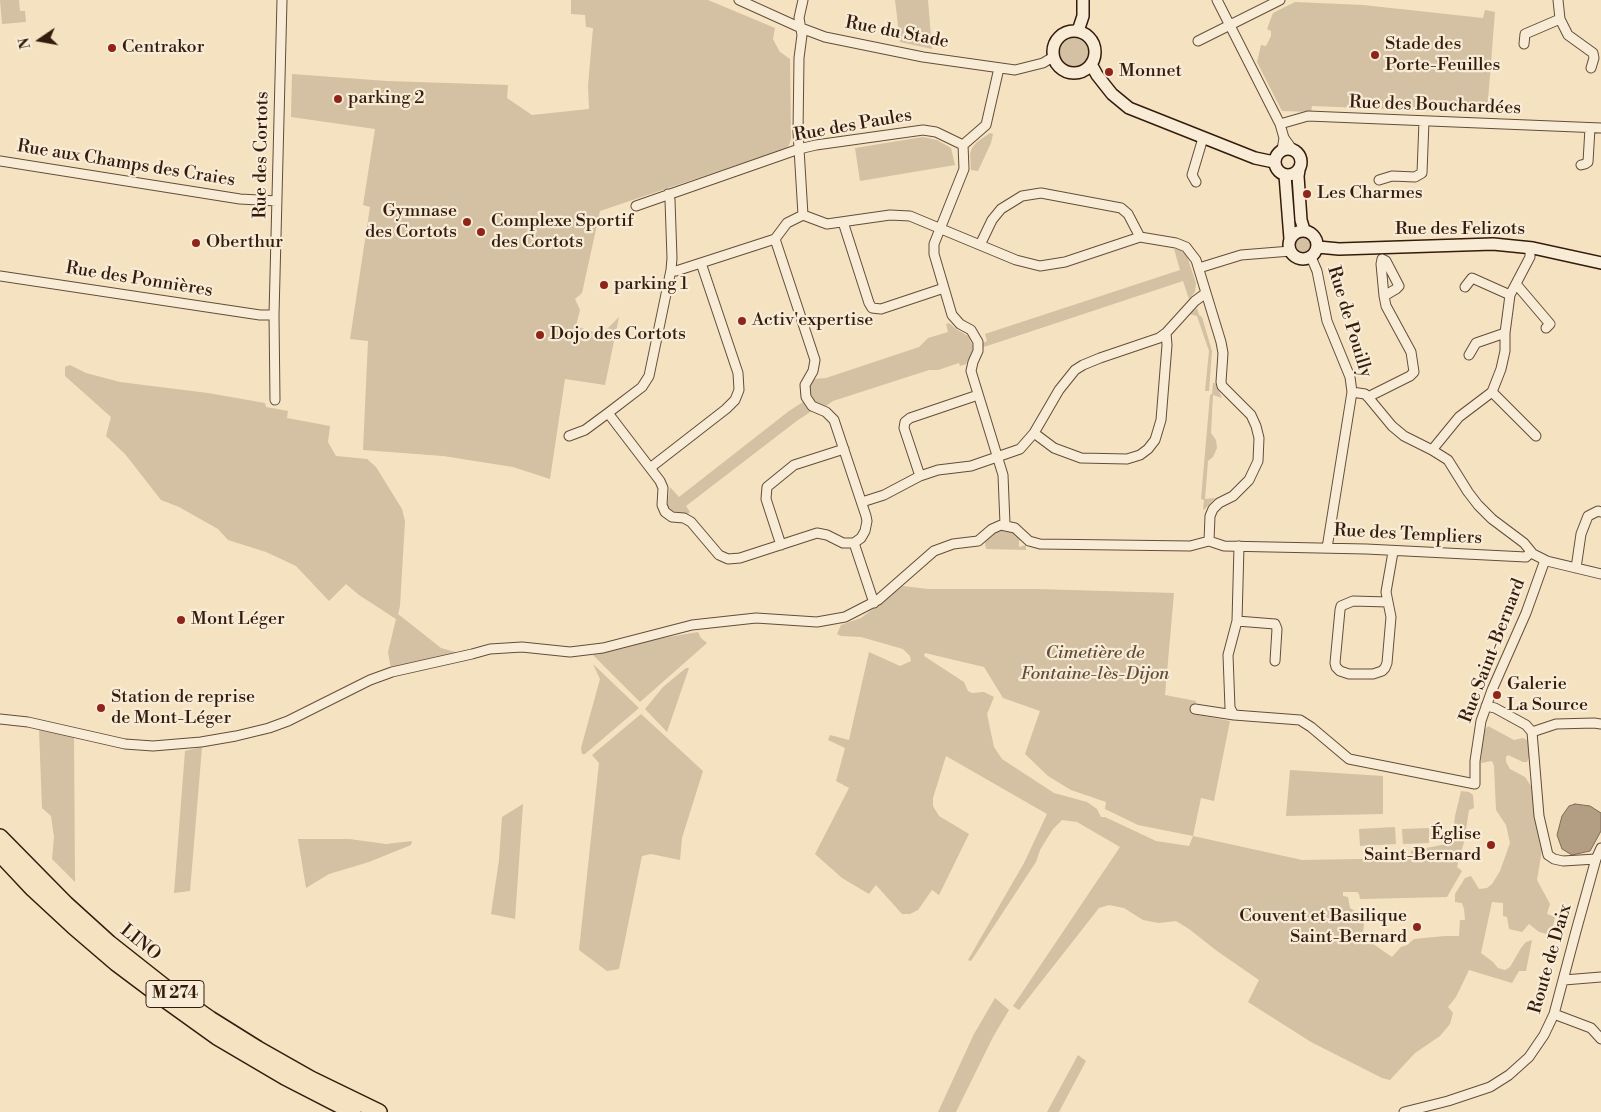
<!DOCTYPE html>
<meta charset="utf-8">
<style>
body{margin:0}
#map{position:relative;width:1601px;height:1112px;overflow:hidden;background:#f5e2c0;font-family:"Libre Bodoni",serif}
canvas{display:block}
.north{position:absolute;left:15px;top:15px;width:50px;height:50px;-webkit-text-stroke:4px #f8ecd6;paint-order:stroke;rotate:258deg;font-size:14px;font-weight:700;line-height:20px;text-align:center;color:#341b0d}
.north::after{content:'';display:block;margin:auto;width:18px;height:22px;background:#341b0d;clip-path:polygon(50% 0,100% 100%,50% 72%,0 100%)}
</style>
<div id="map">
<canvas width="1601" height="1112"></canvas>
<div class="north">N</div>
</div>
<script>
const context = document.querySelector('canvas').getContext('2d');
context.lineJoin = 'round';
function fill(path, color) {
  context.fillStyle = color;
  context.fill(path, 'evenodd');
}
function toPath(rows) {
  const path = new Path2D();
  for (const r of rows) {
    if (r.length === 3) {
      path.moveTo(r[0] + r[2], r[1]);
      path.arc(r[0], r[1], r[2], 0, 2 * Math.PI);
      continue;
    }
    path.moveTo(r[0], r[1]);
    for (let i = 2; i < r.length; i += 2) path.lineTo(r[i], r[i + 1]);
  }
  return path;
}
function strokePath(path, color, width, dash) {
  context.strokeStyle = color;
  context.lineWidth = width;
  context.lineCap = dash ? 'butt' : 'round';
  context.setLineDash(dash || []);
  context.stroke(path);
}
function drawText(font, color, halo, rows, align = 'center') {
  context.font = font + ' "Libre Bodoni",serif';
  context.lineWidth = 4.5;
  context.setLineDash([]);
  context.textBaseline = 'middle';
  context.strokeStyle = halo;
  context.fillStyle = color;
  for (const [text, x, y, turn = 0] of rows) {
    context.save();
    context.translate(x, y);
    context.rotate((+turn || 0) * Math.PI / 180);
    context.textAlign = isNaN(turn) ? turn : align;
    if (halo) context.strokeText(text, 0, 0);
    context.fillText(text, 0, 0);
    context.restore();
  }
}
const green = toPath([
 [0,0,19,0,20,11,25,11,26,22,2,24],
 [571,0,708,0,775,28,773,39,776,45,780,52,790,59,791,139,789,145,787,148,600,211,582,293,575,299,580,310,576,326,596,333,601,333,608,328,619,317,605,385,565,379,550,479,513,467,443,456,363,450,368,341,350,339,370,207,363,205,375,129,291,117,292,74,387,81,508,85,507,98,532,115,589,109,588,86,593,28,586,27,585,15,571,14],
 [895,0,928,0,932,49,900,42],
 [1295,2,1363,5,1483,18,1485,10,1495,12,1487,113,1312,106,1311,112,1282,111,1257,62,1261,45,1266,46,1271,36,1271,31,1267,29,1273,13],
 [1074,53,16],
 [990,133,993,134,991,143,978,171,971,170,970,154,972,148,977,142],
 [923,137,937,140,951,148,955,165,860,181,855,148],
 [1303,244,10],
 [1174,249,1180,250,1187,256,1196,283,1195,292,1189,299,1183,281,987,346,973,349,966,364,960,366,959,363,938,370,929,370,833,401,826,406,818,403,810,410,812,411,798,420,686,506,690,512,688,514,672,511,667,506,670,487,679,497,789,411,803,402,807,408,815,402,809,390,810,385,814,379,826,378,919,347,928,338,948,332,946,324,949,323,956,329,968,336,973,346,983,343,987,341,985,334,1180,270],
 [1197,308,1199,315,1202,317,1212,351,1209,391,1205,391,1209,351,1197,316,1190,314],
 [70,365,86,373,120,382,208,393,265,403,266,407,288,411,287,418,330,426,328,442,336,456,367,459,376,467,402,509,405,521,400,606,398,614,441,648,459,653,391,669,388,652,396,619,359,595,346,584,329,601,296,566,266,552,228,540,218,529,179,507,161,500,125,454,106,436,111,417,65,376,65,367],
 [1213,383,1215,383,1222,398,1213,395,1211,433,1216,440,1217,448,1213,457,1208,461,1205,499,1215,498,1204,510,1203,509,1204,500,1201,499,1210,395,1212,394],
 [1003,529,1016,533,1022,539,1019,541,1019,547,1026,545,1026,550,986,549,985,543,988,538,995,531],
 [903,586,928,589,1036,589,1174,593,1165,695,1196,701,1194,714,1230,721,1214,801,1201,798,1193,836,1302,860,1410,858,1411,851,1452,843,1455,816,1461,791,1469,792,1473,795,1474,808,1469,810,1464,842,1457,867,1462,871,1447,897,1360,899,1359,894,1357,892,1343,892,1343,896,1348,897,1350,908,1358,913,1364,922,1363,937,1392,957,1401,947,1407,945,1414,939,1445,936,1459,936,1460,920,1465,920,1464,909,1462,903,1455,902,1455,894,1465,878,1471,876,1479,889,1487,888,1492,884,1500,871,1510,843,1506,825,1496,810,1494,766,1492,761,1481,763,1482,733,1488,726,1514,740,1523,738,1529,741,1530,755,1527,762,1523,762,1508,755,1506,757,1506,762,1510,769,1525,777,1531,786,1542,850,1537,880,1550,904,1547,914,1555,917,1551,935,1539,932,1529,924,1522,932,1509,929,1507,917,1503,916,1503,903,1492,902,1481,953,1493,962,1498,968,1505,970,1510,967,1521,948,1526,942,1532,940,1526,971,1519,971,1512,983,1469,970,1456,997,1448,1007,1453,1013,1450,1024,1440,1036,1415,1053,1390,1080,1382,1078,1311,1042,1248,1002,1259,980,1217,951,1189,929,1176,921,1159,923,1143,920,1124,908,1109,905,1099,908,1019,1010,1013,1006,1120,847,1077,822,1062,820,1053,829,1040,850,1036,862,971,961,968,960,1024,863,1047,814,946,756,933,798,933,806,939,816,969,834,939,895,932,890,918,910,910,914,902,914,876,885,869,894,842,878,815,854,849,788,836,781,845,748,828,740,830,735,849,740,869,652,900,666,911,661,910,656,903,649,861,637,841,636,837,634,841,625,861,618],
 [925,653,984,667,1003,698,1040,711,1025,754,1048,776,1071,790,1106,802,1105,809,1138,825,1193,836,1189,846,1156,841,1105,817,1101,817,1097,809,1087,802,1054,793,1002,759,994,747,987,714,994,697,984,692,972,693,968,691,964,682,924,656],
 [698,632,701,638,707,643,640,702,593,655,651,640],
 [593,664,639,708,585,754,582,754,581,748,600,679],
 [686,668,689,668,667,732,645,709,663,687],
 [641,714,703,771,682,838,680,860,651,854,642,856,619,969,607,971,579,950,599,763,592,755],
 [39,730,74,737,75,882,52,859,54,837,51,816,42,808],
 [202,747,190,891,174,893,185,751],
 [1290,770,1383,776,1383,814,1286,816],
 [523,804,515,919,491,914,499,860,502,817],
 [1395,827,1396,844,1360,846,1359,829],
 [1429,828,1429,843,1403,844,1402,829],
 [298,839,349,839,386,844,412,841,411,845,369,862,329,874,306,888],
 [995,998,1009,1010,993,1037,956,1112,938,1112,974,1034],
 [1078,1055,1086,1061,1059,1112,1047,1112]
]);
const water = toPath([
 [1575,804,1590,806,1601,813,1601,831,1590,851,1572,855,1562,849,1557,835,1562,816,1569,806,1575,804]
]);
const street = toPath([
 [739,0,801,28,825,37,923,57,1015,70,1043,63,1053,57],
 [803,0,799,18,802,35,799,58,798,132,803,215],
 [1217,0,1280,124,1284,138,1292,149],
 [1560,19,1568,35,1593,53,1594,58,1591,68],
 [1198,41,1280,0],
 [1524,44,1525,34,1560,19,1558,0],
 [1280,124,1308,116,1601,128],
 [963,145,964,169,934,244,934,254,952,315,960,324,971,330,978,342,978,351,973,362,971,371,1003,475,1005,524],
 [963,145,986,125,999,68],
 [1282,150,1284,138],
 [0,161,240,199,277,201],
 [1581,165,1585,164,1588,162,1590,128],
 [1379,180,1392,176,1415,177,1422,173,1424,121],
 [1196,182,1192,175,1203,138],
 [636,206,799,149,816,145,923,130,936,132,963,145],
 [843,222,869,303,872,308,881,309,944,288],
 [775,239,815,360,813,371,805,385,806,397,812,406,826,412,834,420,866,516,867,521,865,531,861,538,854,543],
 [980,245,992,220,1001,209,1022,196,1041,193,1121,208,1128,214,1140,237],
 [1311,257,1317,271,1327,321,1350,377,1352,392,1327,548],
 [1382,259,1386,261,1399,286,1396,289,1384,296,1381,264,1382,259],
 [1199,268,1241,255,1291,251],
 [671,270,676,271,775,239,787,223,803,215,827,224,890,215,910,216,1016,260,1040,266,1065,262,1140,237,1176,243,1186,247,1196,260,1221,342,1223,353,1221,382,1222,386,1251,415,1256,426,1259,438,1258,461,1249,480,1233,496,1219,503,1213,509,1210,516,1209,541],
 [0,276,260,315,274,315],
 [1516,284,1550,324,1546,328],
 [1465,287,1472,278,1510,295],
 [1469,355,1476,343,1505,333],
 [1352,392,1365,394,1368,397,1392,426,1404,436,1432,450,1448,460,1468,492,1478,505,1492,519,1524,543,1533,554,1547,561,1601,574],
 [1492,392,1536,436],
 [1368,397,1410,376,1414,372,1411,352,1386,306,1384,296],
 [275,400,274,315,282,0],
 [608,413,660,481,663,488,662,505,665,512,672,517,684,518,691,522,719,555,728,559,740,558,817,533,827,535,843,543,854,543],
 [1034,433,1054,448,1081,458,1127,459,1140,455,1148,449,1155,440,1161,420,1167,345,1166,333],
 [569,436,585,430,608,413,642,387,649,376,671,270,672,258,670,200,668,194],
 [1432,450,1459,417,1492,392,1501,369,1505,351,1505,333,1510,295,1530,257,1530,248],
 [650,468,726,409,735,400,739,390,738,373,701,263],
 [920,476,904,428,905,422,910,418,978,395],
 [862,502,884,495,920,476,938,470,971,466,1020,449,1034,433,1059,390,1075,370,1083,365,1100,358,1159,338,1166,333,1195,301,1206,293],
 [1209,541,1224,546,1366,549,1526,557,1530,553],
 [854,543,874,603],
 [781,545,766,499,767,487,794,465,844,449],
 [1576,568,1581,534,1588,516,1598,511,1601,512],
 [1388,602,1353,601,1341,606,1340,610,1335,663,1336,667,1340,671,1349,674,1373,674,1382,671,1385,668,1387,663,1391,617,1386,592,1393,552],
 [1237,621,1275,624,1277,629,1275,661],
 [1486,706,1495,708,1526,725,1532,732,1539,816,1548,855,1554,859,1563,861,1596,859],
 [1195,709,1234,715,1300,720,1311,727,1349,759,1475,784,1475,761,1481,721,1492,690,1526,613,1545,560],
 [1234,715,1230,708,1228,655,1237,621,1239,546],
 [0,719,28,722,125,744,153,746,201,742,236,736,269,728,288,721,370,680,392,672,472,654,490,649,522,647,570,652,603,648,692,625,756,618,817,622,845,617,878,600,934,551,953,544,978,541,992,529,1001,525,1015,528,1029,541,1040,544,1190,546,1209,541],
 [1532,732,1556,724,1594,723,1601,724],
 [1564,980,1601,977],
 [1554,1014,1591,1028,1601,1039],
 [1404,1112,1448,1101,1490,1087,1509,1075,1529,1057,1544,1035,1554,1014,1576,931,1596,859,1601,848]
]);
const secondary = toPath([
 [1074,52,21],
 [1078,31,1083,16,1083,0],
 [1091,64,1097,75,1112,94,1129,108,1255,158,1274,162],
 [1288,162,13],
 [1299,170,1298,176,1301,220,1304,230],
 [1285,175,1290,239],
 [1303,245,14],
 [1318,247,1339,249,1493,244,1533,248,1601,263]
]);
const highway = toPath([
 [0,837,66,904,109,943,166,988,210,1019,258,1049,311,1079,379,1112],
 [0,854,33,889,74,927,116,963,160,996,217,1037,285,1077,353,1112]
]);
const markers = [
 [112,48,5,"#8f2418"],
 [1375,55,5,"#8f2418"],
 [1109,72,5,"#8f2418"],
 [338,99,5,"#8f2418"],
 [1307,194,5,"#8f2418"],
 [467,222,5,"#8f2418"],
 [481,232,5,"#8f2418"],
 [196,243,5,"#8f2418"],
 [604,285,5,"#8f2418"],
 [742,321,5,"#8f2418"],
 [540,335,5,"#8f2418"],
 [181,620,5,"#8f2418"],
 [1497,695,5,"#8f2418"],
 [101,708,5,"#8f2418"],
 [1491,845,5,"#8f2418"],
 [1417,927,5,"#8f2418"]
];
const shields = [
 [175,994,58]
];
const shieldNames = [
 ["M 274",175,994]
];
const streetNames = [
 ["Rue du Stade",897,33,11],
 ["Rue des Bouchardées",1435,106,2],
 ["Rue des Paules",853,126,-10],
 ["Rue des Cortots",262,155,-89],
 ["Rue aux Champs des Craies",126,164,9],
 ["Rue des Felizots",1460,230],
 ["Rue des Ponnières",139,280,9],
 ["Rue de Pouilly",1349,322,73],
 ["Rue des Templiers",1408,535,3],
 ["Rue Saint-Bernard",1493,651,-69],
 ["LINO",140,943,39],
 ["Route de Daix",1551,959,-74]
];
const poiNames = [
 ["Stade des",1385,45],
 ["Porte-Feuilles",1385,66],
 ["Centrakor",122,48],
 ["Monnet",1119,72],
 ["parking 2",348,99],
 ["Les Charmes",1317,194],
 ["Gymnase",457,212,"right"],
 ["des Cortots",457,233,"right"],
 ["Complexe Sportif",491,222],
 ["des Cortots",491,243],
 ["Oberthur",206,243],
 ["parking 1",614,285],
 ["Activ'expertise",752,321],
 ["Dojo des Cortots",550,335],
 ["Mont Léger",191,620],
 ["Galerie",1507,685],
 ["La Source",1507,706],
 ["Station de reprise",111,698],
 ["de Mont-Léger",111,719],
 ["Église",1481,835,"right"],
 ["Saint-Bernard",1481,856,"right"],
 ["Couvent et Basilique",1407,917,"right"],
 ["Saint-Bernard",1407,938,"right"]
];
const parkNames = [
 ["Cimetière de",1095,654],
 ["Fontaine-lès-Dijon",1095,675]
];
fill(green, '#d4c0a2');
fill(water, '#b39e83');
strokePath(water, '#806a54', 1);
strokePath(street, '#644d3a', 11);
strokePath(secondary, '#341b0d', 14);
strokePath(highway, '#341b0d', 18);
strokePath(street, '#f8ecd6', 9);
strokePath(secondary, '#f8ecd6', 11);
strokePath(highway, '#f5e2c0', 15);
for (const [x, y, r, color] of markers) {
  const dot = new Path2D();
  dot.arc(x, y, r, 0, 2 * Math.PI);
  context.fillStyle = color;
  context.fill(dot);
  strokePath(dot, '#f8ecd6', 2);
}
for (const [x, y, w] of shields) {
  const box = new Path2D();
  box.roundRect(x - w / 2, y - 13.5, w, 27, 4);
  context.fillStyle = '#f8ecd6';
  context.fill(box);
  strokePath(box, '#341b0d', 1);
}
drawText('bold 16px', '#341b0d', null, shieldNames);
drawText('18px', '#341b0d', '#f8ecd6', streetNames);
drawText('18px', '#341b0d', '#f8ecd6', poiNames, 'left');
drawText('italic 18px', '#644d3a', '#f8ecd6', parkNames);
</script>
